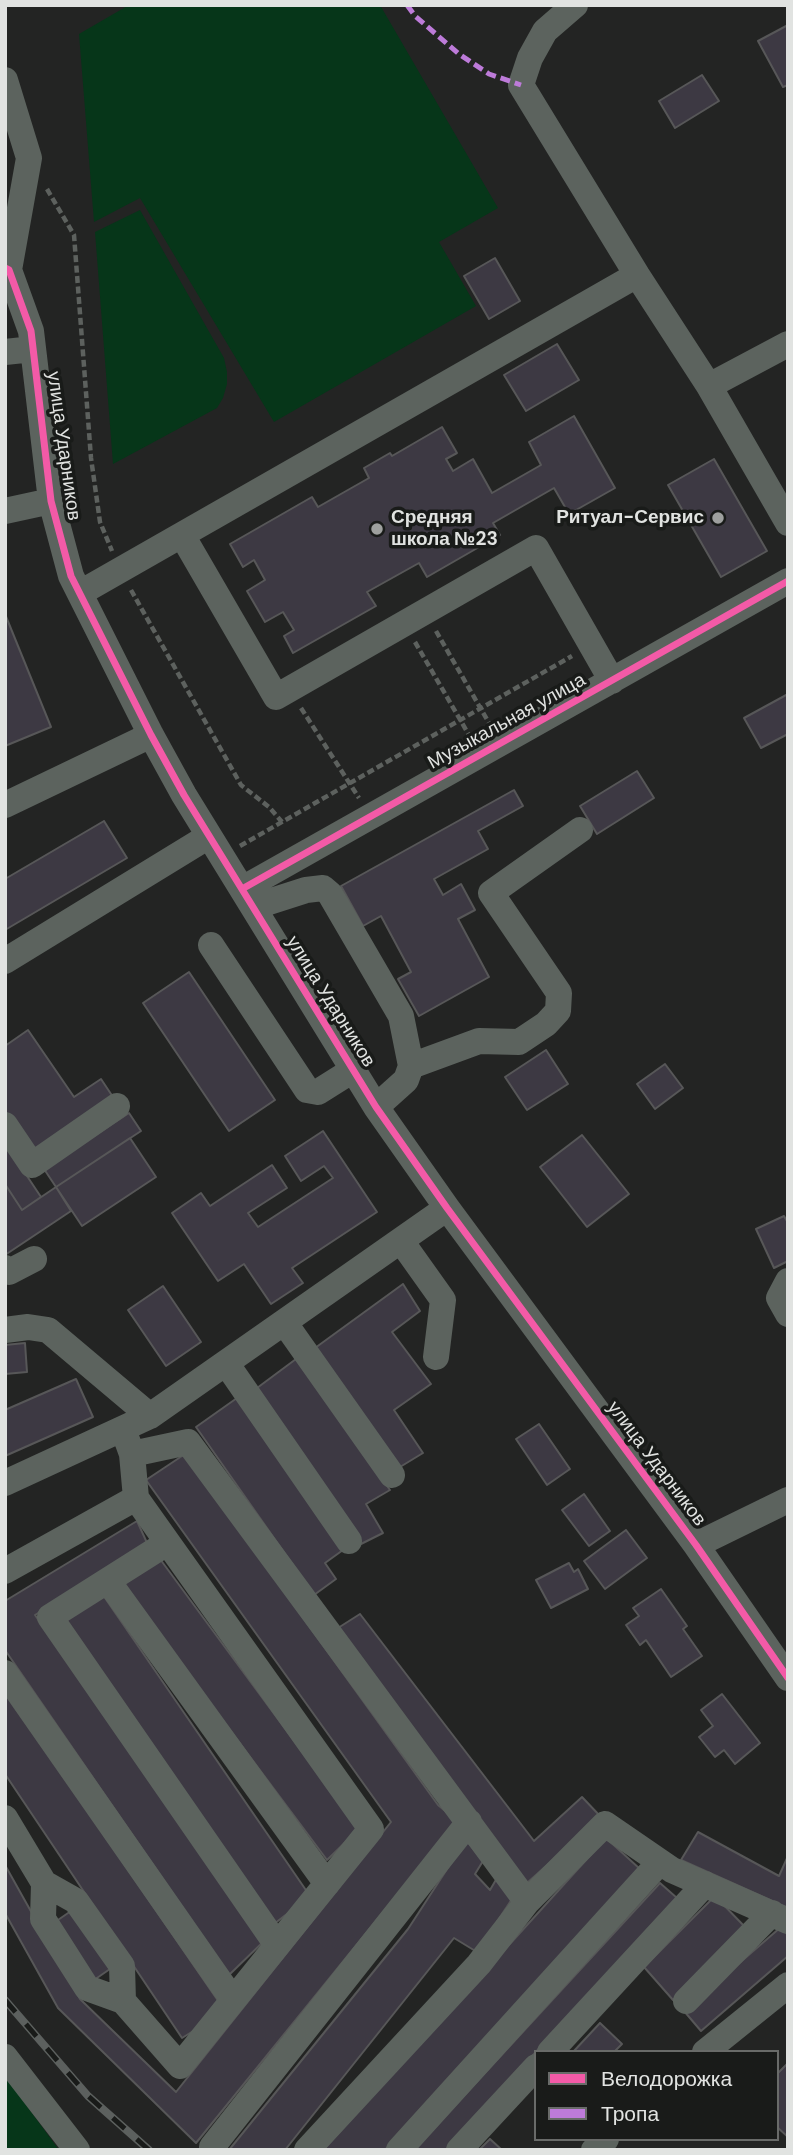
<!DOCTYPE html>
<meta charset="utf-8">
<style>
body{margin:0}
#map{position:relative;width:793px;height:2155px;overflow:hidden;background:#232423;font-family:"DM Sans",sans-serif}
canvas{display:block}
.frame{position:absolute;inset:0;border:7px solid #e1e3e1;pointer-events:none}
.legend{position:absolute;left:534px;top:2050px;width:245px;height:91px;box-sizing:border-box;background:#191b19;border:2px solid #696b69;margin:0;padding:9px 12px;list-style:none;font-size:21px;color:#e1e3e1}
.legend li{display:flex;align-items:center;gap:14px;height:35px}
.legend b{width:35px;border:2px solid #696b69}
</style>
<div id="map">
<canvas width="793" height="2155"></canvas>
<div class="frame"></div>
<ul class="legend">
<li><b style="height:9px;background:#f35aa7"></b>Велодорожка</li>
<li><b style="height:9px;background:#bd7bd9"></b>Тропа</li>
</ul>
</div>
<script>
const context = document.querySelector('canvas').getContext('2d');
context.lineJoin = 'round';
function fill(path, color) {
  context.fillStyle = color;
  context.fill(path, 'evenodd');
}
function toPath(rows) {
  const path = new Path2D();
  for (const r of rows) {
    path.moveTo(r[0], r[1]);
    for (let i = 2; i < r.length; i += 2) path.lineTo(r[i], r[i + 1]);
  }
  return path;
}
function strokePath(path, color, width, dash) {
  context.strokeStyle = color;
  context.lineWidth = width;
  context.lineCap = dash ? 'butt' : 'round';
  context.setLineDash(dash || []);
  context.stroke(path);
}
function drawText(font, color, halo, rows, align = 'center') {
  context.font = font + ' "DM Sans",sans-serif';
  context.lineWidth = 7;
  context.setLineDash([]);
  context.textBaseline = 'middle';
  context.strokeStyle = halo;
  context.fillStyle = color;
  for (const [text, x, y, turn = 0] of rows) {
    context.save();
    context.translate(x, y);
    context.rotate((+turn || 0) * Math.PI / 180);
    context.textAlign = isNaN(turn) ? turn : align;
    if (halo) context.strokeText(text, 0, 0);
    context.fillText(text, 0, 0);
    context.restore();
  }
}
const green = toPath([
 [129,5,380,5,498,208,439,242,476,306,274,422,140,198,94,222,79,34],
 [140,210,224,358,227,372,227,384,223,398,217,408,113,464,95,232],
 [5,2076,59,2150,5,2150]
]);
const building = toPath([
 [788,25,788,85,783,87,758,41,788,25],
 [702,75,719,101,675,128,659,101,702,75],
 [495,258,520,301,489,319,464,276,495,258],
 [557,344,579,380,526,411,504,375,557,344],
 [574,416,615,488,569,514,554,488,493,523,500,535,427,577,419,563,367,592,376,606,293,653,284,636,294,630,283,612,265,622,247,591,265,580,254,560,243,567,230,544,312,497,318,507,369,478,364,468,390,453,392,456,442,427,457,453,446,459,453,471,473,459,492,493,541,465,529,442,574,416],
 [714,459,767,551,721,577,668,485,714,459],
 [5,614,51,727,5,746,5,614],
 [788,694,788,734,761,748,744,718,788,694],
 [637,771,654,798,597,834,580,806,637,771],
 [514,790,523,806,478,831,488,849,434,879,443,895,461,884,475,910,458,919,489,977,419,1016,398,979,411,972,381,916,363,926,341,886,514,790],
 [104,821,127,858,5,930,5,879,104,821],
 [189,972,275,1100,229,1131,143,1003,189,972],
 [28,1030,74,1097,101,1079,113,1097,33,1152,5,1111,5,1046,28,1030],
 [546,1050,568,1084,527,1110,505,1077,546,1050],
 [665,1064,683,1088,655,1109,637,1084,665,1064],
 [129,1113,141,1131,56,1187,44,1169,129,1113],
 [323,1131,377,1212,292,1268,303,1283,271,1304,244,1264,218,1281,172,1213,201,1193,210,1206,272,1165,287,1188,248,1213,258,1227,333,1178,324,1166,301,1181,285,1156,323,1131],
 [582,1135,629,1194,587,1227,540,1167,582,1135],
 [130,1138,156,1177,82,1226,56,1187,130,1138],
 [5,1143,41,1197,22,1210,5,1184,5,1143],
 [5,1184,22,1210,56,1187,71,1211,5,1255,5,1184],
 [784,1216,788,1223,788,1261,774,1268,756,1229,784,1216],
 [403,1284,420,1311,392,1332,431,1384,394,1410,423,1453,400,1467,315,1348,403,1284],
 [163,1286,201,1342,166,1366,128,1310,163,1286],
 [25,1343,27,1372,5,1374,5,1345,25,1343],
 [296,1359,390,1490,366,1504,383,1533,361,1544,257,1388,296,1359],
 [76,1379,93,1417,5,1456,5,1410,76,1379],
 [237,1398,343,1550,325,1563,336,1579,314,1595,196,1427,237,1398],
 [539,1424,570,1469,547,1485,516,1439,539,1424],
 [185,1454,438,1805,457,1821,196,2143,58,2008,5,1913,5,1865,80,1999,176,2092,391,1822,146,1480,185,1454],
 [584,1494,610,1531,589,1546,562,1510,584,1494],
 [137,1521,148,1545,35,1615,262,1943,229,1975,5,1650,5,1601,137,1521],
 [626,1530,647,1558,605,1589,584,1561,626,1530],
 [160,1559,359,1829,327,1860,121,1584,160,1559],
 [569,1563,574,1572,578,1569,588,1589,551,1608,536,1580,569,1563],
 [661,1589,687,1626,683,1629,702,1656,671,1677,646,1640,640,1645,626,1625,639,1616,633,1608,661,1589],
 [103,1595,310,1896,274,1924,65,1619,103,1595],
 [360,1614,534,1841,582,1797,601,1817,527,1883,338,1628,360,1614],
 [5,1691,221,2005,203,2025,182,2038,5,1774,5,1691],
 [722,1694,760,1743,735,1764,724,1750,715,1757,699,1737,713,1726,701,1710,722,1694],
 [698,1832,779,1876,788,1856,788,1908,681,1860,698,1832],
 [606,1838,640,1869,385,2150,323,2150,606,1838],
 [466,1840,483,1861,475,1874,490,1890,497,1878,514,1896,477,1952,454,1938,285,2150,229,2150,408,1929,466,1840],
 [660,1883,677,1898,446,2150,414,2150,660,1883],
 [715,1896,746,1928,673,2000,644,1967,715,1896],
 [71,1911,110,1969,94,1980,55,1922,71,1911],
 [781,1927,788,1935,788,1956,701,2031,684,2011,781,1927],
 [600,2023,622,2044,614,2052,573,2052,600,2023],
 [788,2063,788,2137,777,2127,777,2074,788,2063],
 [490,2139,502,2150,479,2150,490,2139]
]);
const path = toPath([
 [47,189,74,235,91,458,100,522,112,551],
 [131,590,241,785,269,807,282,822],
 [436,631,489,723],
 [415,642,469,735],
 [301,708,359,798],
 [240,846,572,656]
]);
const minor = toPath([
 [575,5,545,31,530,58,521,85,637,275,709,386,788,523],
 [5,80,29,158,9,270],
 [5,268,9,270,31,331,51,501,71,576,151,735,184,795,376,1107,447,1208,696,1545,788,1678],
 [5,352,33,349],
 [709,386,788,344],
 [5,511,51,501],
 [182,535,276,697,536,548,612,681],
 [80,593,637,275],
 [5,805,151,735],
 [242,889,788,581],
 [253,907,306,890,323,888,330,894,401,1016,411,1066,406,1080,376,1107],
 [211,945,307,1090,318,1092,353,1070],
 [5,961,209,836],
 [411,1066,479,1041,519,1042,546,1024,558,1011,559,993,491,893,580,830],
 [5,1125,32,1165,117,1106],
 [401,1241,443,1300,436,1357],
 [5,1268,9,1272,34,1259],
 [788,1281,779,1298,788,1314],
 [284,1322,392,1475],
 [5,1330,28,1327,48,1330,150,1416],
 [226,1363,349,1541],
 [132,1454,188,1442,527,1902,605,1824,672,1870,788,1921],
 [5,1483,150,1416,447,1208],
 [167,1543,50,1617,277,1945],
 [696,1545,788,1500],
 [5,1571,136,1498],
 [108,1581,327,1884],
 [5,1673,233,2000],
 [5,1818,44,1883,76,1901,122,1966,123,2001,180,2066,371,1829,136,1498,132,1454,123,1429],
 [44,1883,43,1919,87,1988,123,2001],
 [686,2001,772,1913],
 [550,2052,705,1884],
 [705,2052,788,1985],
 [5,2057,77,2150],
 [212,2147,469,1822],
 [307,2150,479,1964,527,1902],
 [399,2150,660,1862],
 [459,2150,536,2067],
 [594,2150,606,2139]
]);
const rail = toPath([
 [5,2000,88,2096,149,2150]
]);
const quiet = toPath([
 [407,5,415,16,459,54,489,74,521,85]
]);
const cycleway = toPath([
 [5,268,9,270,31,331,51,501,71,576,151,735,184,795,376,1107,447,1208,696,1545,788,1678],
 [242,889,788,581]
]);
const markers = [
 [718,518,7,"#9ea09e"],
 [377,529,7,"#9ea09e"]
];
const streetNames = [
 ["улица Ударников",63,446,82],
 ["Музыкальная улица",507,722,-29],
 ["улица Ударников",330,1002,58],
 ["улица Ударников",656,1464,53]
];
const poiNames = [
 ["Средняя",391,518],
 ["школа №23",391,540],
 ["Ритуал-Сервис",704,518,"right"]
];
fill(green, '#063619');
fill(building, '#3d3943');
strokePath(building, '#575758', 2);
strokePath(path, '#5d615e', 4.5, [7, 3.5]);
strokePath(minor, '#5c635e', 26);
strokePath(rail, '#5c605e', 8);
strokePath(rail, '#191b19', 5, [16]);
strokePath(quiet, '#bd7bd9', 5, [10, 5]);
strokePath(cycleway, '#f35aa7', 7);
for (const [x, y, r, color] of markers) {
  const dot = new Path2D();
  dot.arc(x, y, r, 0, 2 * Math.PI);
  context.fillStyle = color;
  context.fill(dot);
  strokePath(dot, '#191b19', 2.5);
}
drawText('19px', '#e1e3e1', '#191b19', streetNames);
drawText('bold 19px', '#e1e3e1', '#191b19', poiNames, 'left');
</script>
